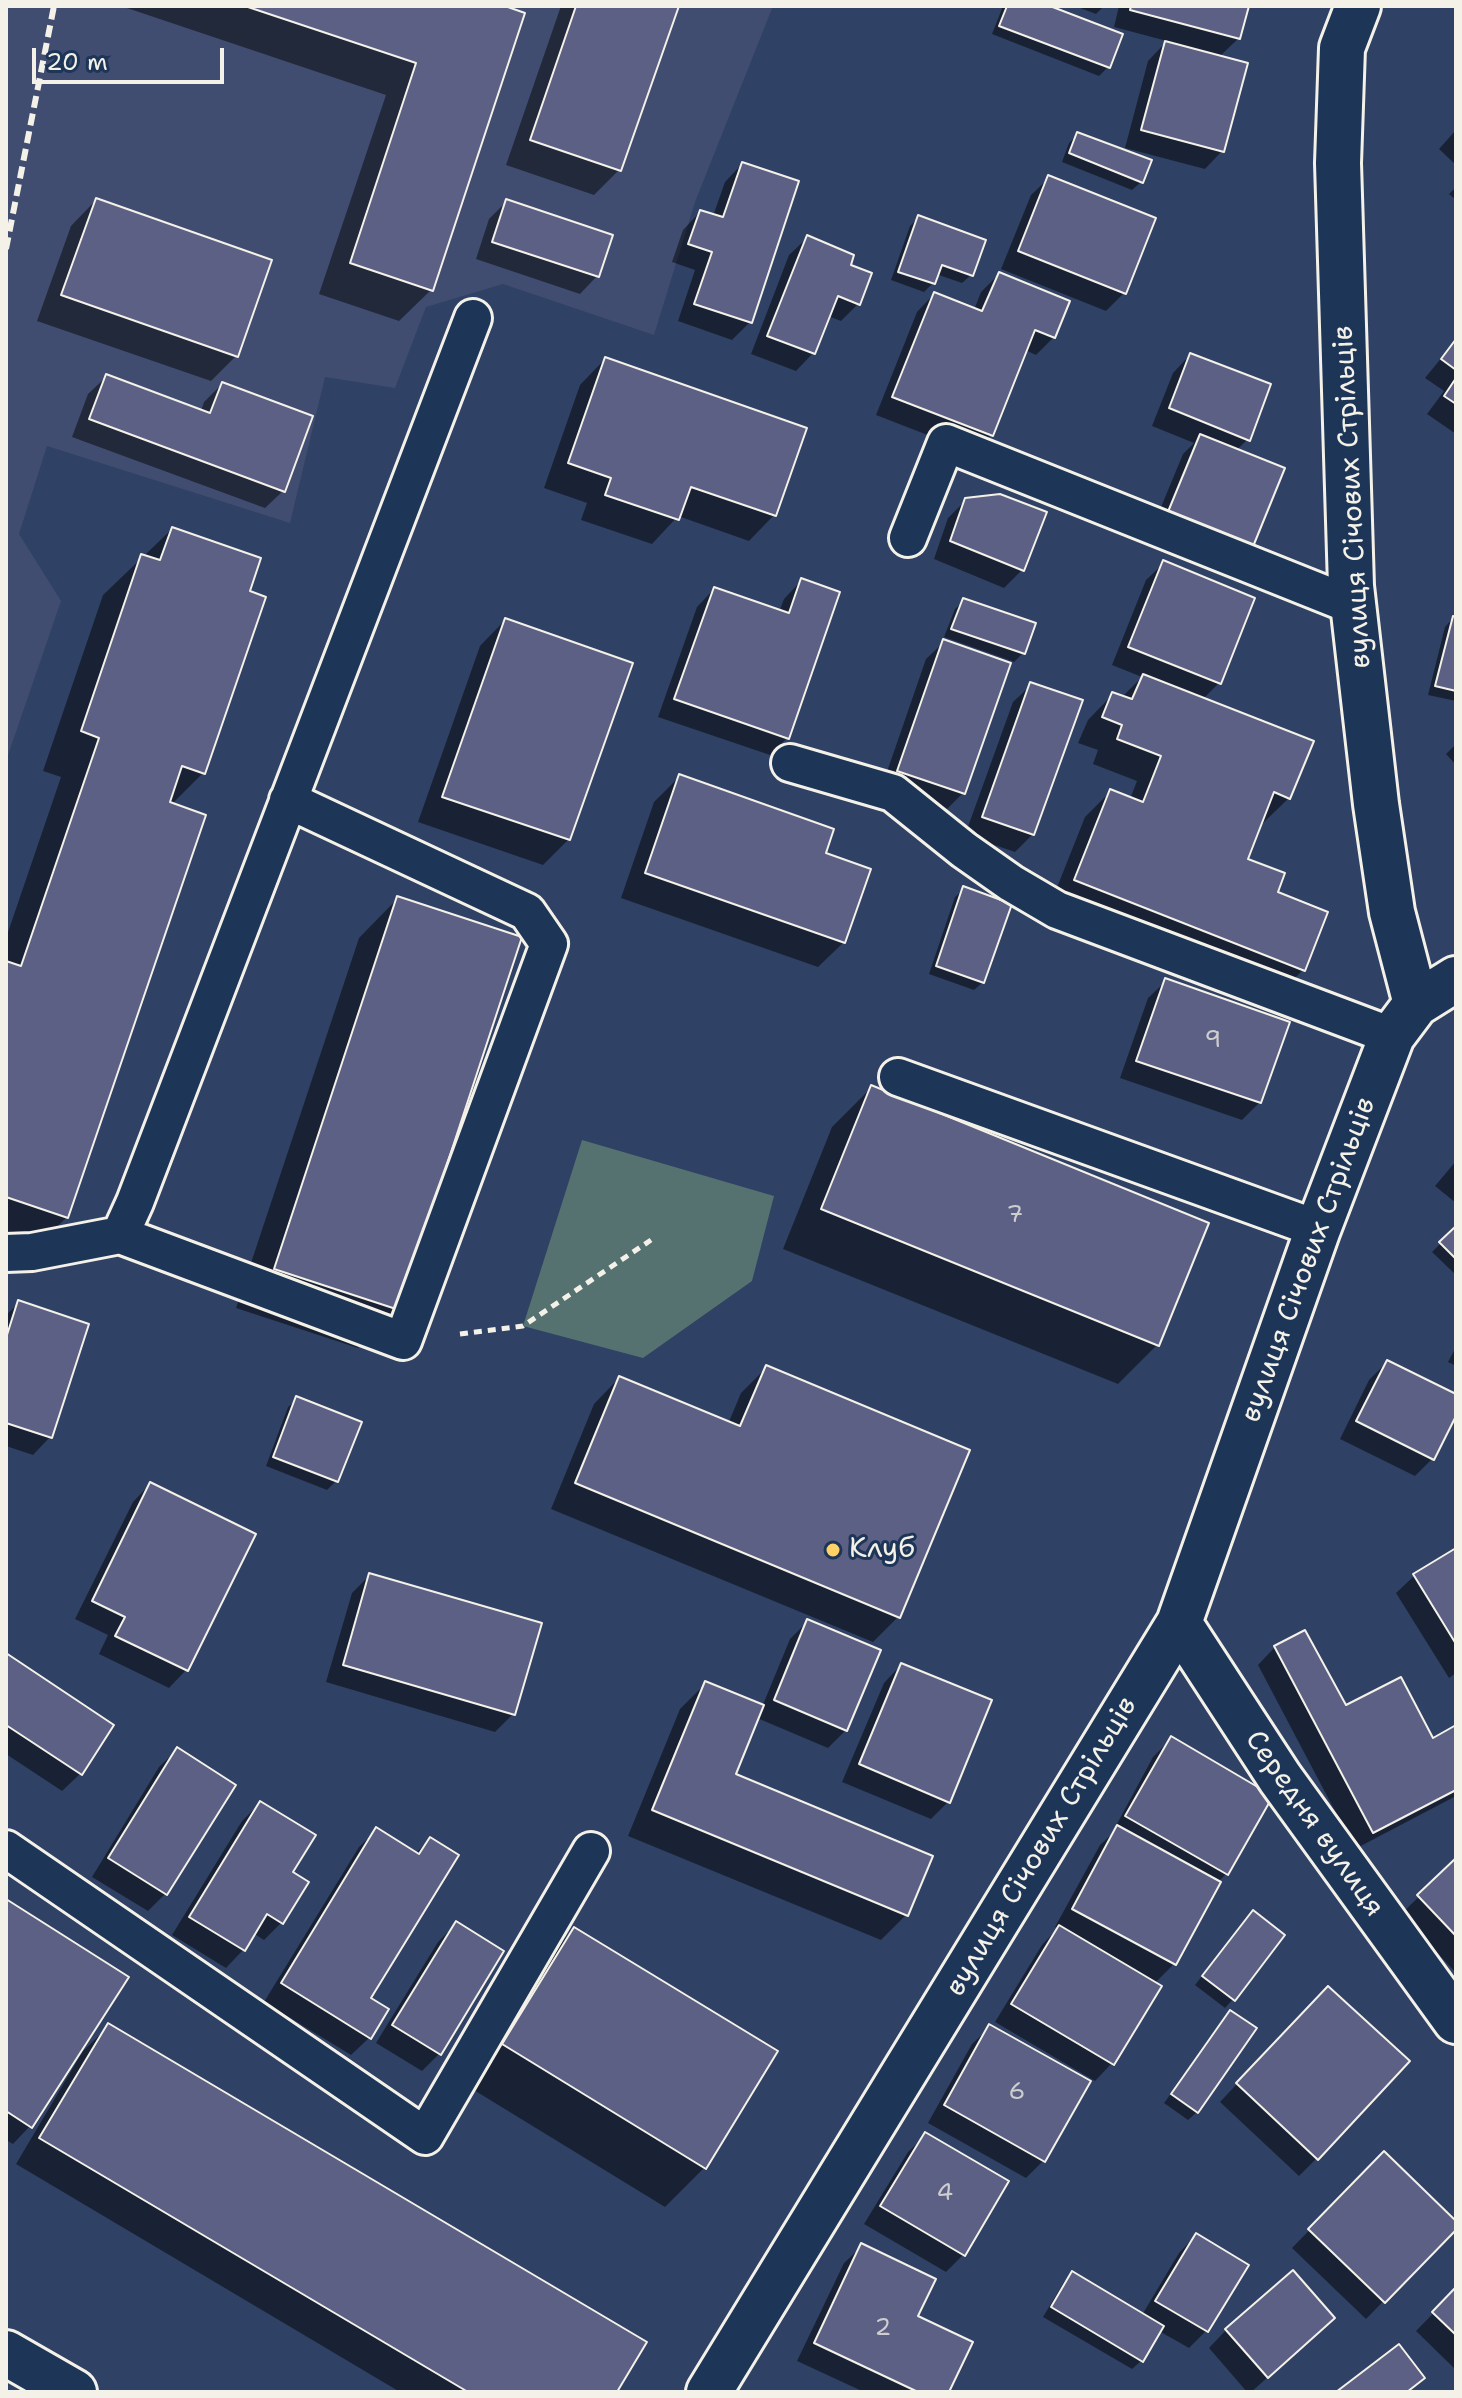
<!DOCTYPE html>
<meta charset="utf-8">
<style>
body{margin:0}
#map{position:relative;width:1462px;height:2398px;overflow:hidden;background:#2f4164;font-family:"Shantell Sans",sans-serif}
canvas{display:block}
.frame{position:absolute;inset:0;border:8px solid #f4f1e8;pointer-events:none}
.scale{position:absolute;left:32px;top:48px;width:192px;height:36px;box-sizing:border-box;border:4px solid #f4f1e8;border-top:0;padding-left:10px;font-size:24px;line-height:28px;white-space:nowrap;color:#f4f1e8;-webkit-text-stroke:6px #1d3557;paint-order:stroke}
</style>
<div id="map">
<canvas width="1462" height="2398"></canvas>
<div class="frame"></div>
<div class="scale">20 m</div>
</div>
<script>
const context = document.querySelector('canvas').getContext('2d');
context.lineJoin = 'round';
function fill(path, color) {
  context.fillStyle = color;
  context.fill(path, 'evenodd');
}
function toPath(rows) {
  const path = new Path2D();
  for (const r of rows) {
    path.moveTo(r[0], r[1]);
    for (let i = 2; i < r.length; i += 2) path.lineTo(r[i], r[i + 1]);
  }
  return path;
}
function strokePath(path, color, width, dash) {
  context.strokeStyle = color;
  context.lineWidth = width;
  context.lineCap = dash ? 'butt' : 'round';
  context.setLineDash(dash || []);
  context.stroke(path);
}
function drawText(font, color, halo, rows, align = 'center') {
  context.font = font + ' "Shantell Sans",sans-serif';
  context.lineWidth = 6;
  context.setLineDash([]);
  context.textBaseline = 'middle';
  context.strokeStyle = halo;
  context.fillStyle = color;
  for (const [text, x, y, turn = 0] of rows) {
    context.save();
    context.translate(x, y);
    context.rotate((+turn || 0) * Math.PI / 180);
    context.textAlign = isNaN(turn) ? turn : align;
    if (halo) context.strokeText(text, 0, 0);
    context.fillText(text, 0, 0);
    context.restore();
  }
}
const built = toPath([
 [6,6,773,6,695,202,654,335,503,284,426,307,395,388,325,377,290,523,47,446,19,534,61,601,6,761]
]);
const green = toPath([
 [582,1140,774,1196,752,1281,643,1358,523,1326]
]);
const shadow = toPath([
 [121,6,498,6,431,290,399,321,319,294,386,95],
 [561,6,676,6,619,170,594,195,506,165],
 [1003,6,1044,6,1120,35,1108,67,1099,76,992,34],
 [1075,6,1104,6,1096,14],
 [1119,6,1247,6,1239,38,1219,57,1222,151,1205,169,1125,148,1148,61,1167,41,1114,27],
 [1456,130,1456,165,1439,149],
 [1078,134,1141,182,1132,190,1062,162,1069,143],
 [742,164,750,322,732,340,678,321,695,270,672,262,683,230,700,212,713,216,725,182],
 [1049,178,1124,293,1106,311,1001,269,1031,195],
 [1456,187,1456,200,1449,194],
 [96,200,236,356,211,381,37,321,71,226],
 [507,201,597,276,580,294,476,259,489,219],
 [919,217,971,275,962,283,936,274,933,283,924,292,891,280,910,226],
 [807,238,848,266,858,304,841,321,828,316,813,353,796,371,751,354,789,255],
 [999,274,1054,337,1036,355,1025,350,991,435,974,453,876,415,917,312,934,294,974,310,981,292],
 [1456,340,1456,434,1427,414,1444,391,1425,378],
 [1190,355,1248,439,1149,536,1183,454,1194,443,1152,426,1173,373],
 [605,359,804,429,774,515,749,541,678,516,652,544,581,520,587,503,544,488,580,385],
 [106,377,201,411,204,402,222,384,283,491,265,508,72,437,88,394],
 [966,500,1022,570,1004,588,934,559,948,518],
 [172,529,247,593,203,773,171,805,67,1217,27,1256,6,1249,6,938,61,777,43,771,103,595],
 [1164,563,1253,599,1219,683,1203,699,1289,798,1263,823,1260,822,1246,860,1275,893,1303,970,1278,995,1050,905,1085,817,1111,791,1130,799,1137,781,1093,764,1098,750,1078,743,1088,720,1113,694,1122,697,1142,677,1112,665,1146,580],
 [801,581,787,738,770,755,658,717,697,607,714,589,779,612,784,599],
 [964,600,1034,625,1023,653,1014,662,1010,660,963,793,945,811,881,789,926,659,944,642,1008,664,1009,660,944,637,955,609],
 [1453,618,1456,619,1456,701,1428,695,1445,627],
 [505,620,569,839,543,865,418,822,480,646],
 [1031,685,1033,834,1015,852,965,835,1013,702],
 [1456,744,1456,765,1446,754],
 [680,776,823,854,844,942,818,967,621,898,654,802],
 [964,889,983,982,974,990,929,974,955,897],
 [398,898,397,1309,358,1348,236,1308,359,938],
 [1166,981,1260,1102,1242,1120,1120,1078,1148,998],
 [871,1088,1157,1345,1118,1384,783,1249,832,1127],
 [1456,1161,1456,1203,1435,1186],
 [1456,1228,1456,1275,1432,1252],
 [19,1303,50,1437,33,1455,6,1446,6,1315],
 [1456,1347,1456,1366,1448,1362],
 [1387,1362,1456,1397,1456,1412,1433,1458,1415,1476,1340,1439,1369,1380],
 [766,1368,898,1617,873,1642,551,1509,594,1404,619,1378,728,1424,741,1393],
 [297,1399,336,1481,327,1490,266,1466,288,1407],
 [150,1484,186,1670,169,1688,99,1654,108,1635,75,1619,133,1502],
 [1456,1550,1456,1673,1449,1678,1396,1593,1414,1576],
 [370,1575,513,1714,495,1732,326,1682,352,1593],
 [808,1621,846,1730,828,1748,757,1718,733,1775,906,1915,881,1940,628,1836,680,1709,706,1683,762,1707,790,1639],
 [1275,1647,1345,1708,1432,1740,1456,1727,1456,1796,1355,1849,1258,1665],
 [6,1656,80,1774,62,1791,6,1754],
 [901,1665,948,1802,931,1819,842,1782,884,1683],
 [1171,1739,1271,1797,1226,1874,1218,1882,1174,1964,1154,1984,1112,2063,1095,2081,995,2022,1042,1945,1058,1928,1055,1927,1100,1845,1111,1835,1153,1757],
 [177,1750,166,1893,148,1911,92,1877,159,1767],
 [260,1803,291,1873,282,1922,264,1940,253,1933,243,1950,226,1968,172,1935,242,1821],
 [377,1830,415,1854,430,1839,369,1999,369,2038,351,2055,264,2002,359,1847],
 [1456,1861,1456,1973,1401,1914],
 [6,1901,30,2126,13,2144,6,2140],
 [1245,1921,1233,1999,1225,2008,1195,1985],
 [456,1924,439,2054,422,2071,376,2043,438,1942],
 [574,1929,776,2051,704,2168,665,2207,464,2084,535,1968],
 [1310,2006,1317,2158,1299,2176,1220,2102],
 [1230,2013,1197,2112,1188,2120,1164,2103],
 [109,2026,615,2392,400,2392,16,2164,83,2051],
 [990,2027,1043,2161,1026,2178,928,2123,972,2044],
 [926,2135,963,2255,946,2272,864,2224,908,2152],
 [1384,2154,1456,2224,1456,2227,1366,2319,1292,2248],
 [1196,2235,1206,2331,1189,2348,1159,2331,1141,2361,1132,2369,1043,2317,1064,2282,1073,2274,1142,2315,1179,2253],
 [862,2246,916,2317,946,2392,864,2392,797,2361,844,2263],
 [1456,2290,1456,2370,1416,2331],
 [1226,2330,1315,2336,1251,2392,1247,2392,1209,2348]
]);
const building = toPath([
 [245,6,505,6,525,13,433,291,350,263,416,63,245,6],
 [576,6,679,6,621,171,530,140,576,6],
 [1007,6,1050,6,1123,34,1110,68,999,26,1007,6],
 [1131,6,1249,6,1240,39,1130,10,1131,6],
 [1165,41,1248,63,1224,152,1141,130,1165,41],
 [1077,132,1152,160,1143,183,1069,153,1077,132],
 [742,162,799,181,752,323,694,304,712,252,688,244,700,210,723,217,742,162],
 [1048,175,1156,218,1126,294,1018,251,1048,175],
 [96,198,272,260,238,357,61,295,96,198],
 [506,199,613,235,599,277,492,242,506,199],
 [918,215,986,240,973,276,942,265,935,284,898,272,918,215],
 [807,235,854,255,851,265,872,273,860,305,838,296,815,354,767,336,807,235],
 [999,272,1070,301,1055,338,1035,330,993,436,892,397,934,292,982,311,999,272],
 [1456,339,1456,370,1441,359,1456,339],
 [1190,353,1271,384,1250,441,1169,408,1190,353],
 [605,357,807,428,776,516,691,487,679,520,605,495,611,478,568,463,605,357],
 [106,374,210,413,222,382,313,416,285,492,89,419,106,374],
 [1456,378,1456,404,1444,396,1456,378],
 [1200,434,1285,468,1250,554,1165,519,1200,434],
 [1000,494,1047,512,1024,571,950,541,965,498,1000,494],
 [172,527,261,558,250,591,266,597,205,774,182,766,170,802,206,815,68,1218,6,1197,6,961,21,966,99,738,81,731,141,554,160,560,172,527],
 [1163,560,1255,598,1221,684,1128,647,1163,560],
 [801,578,840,592,789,739,674,699,714,587,789,613,801,578],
 [963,598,1036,623,1025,654,951,629,963,598],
 [1453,616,1456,617,1456,691,1435,686,1453,616],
 [505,618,633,663,570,840,442,797,505,618],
 [943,639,1011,663,965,794,897,771,943,639],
 [1143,674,1314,741,1290,799,1274,792,1248,859,1285,873,1278,892,1328,912,1305,971,1074,880,1110,789,1143,802,1161,756,1117,739,1122,725,1102,717,1112,692,1132,699,1143,674],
 [1030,682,1083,700,1034,835,982,817,1030,682],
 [679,774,834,829,826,853,871,869,845,943,645,873,679,774],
 [963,886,1012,904,984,983,936,966,963,886],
 [397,896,522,937,399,1310,274,1269,397,896],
 [1165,978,1290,1022,1261,1103,1136,1061,1165,978],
 [871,1085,1209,1223,1159,1346,821,1209,871,1085],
 [1456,1226,1456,1259,1439,1242,1456,1226],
 [18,1300,89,1324,52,1438,6,1423,6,1338,18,1300],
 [1387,1360,1456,1394,1456,1416,1434,1460,1356,1421,1387,1360],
 [766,1365,970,1450,900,1618,575,1483,619,1376,740,1426,766,1365],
 [296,1396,362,1422,338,1482,273,1457,296,1396],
 [150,1482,256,1534,188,1671,115,1636,125,1617,92,1601,150,1482],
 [1456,1548,1456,1644,1413,1574,1456,1548],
 [369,1573,542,1623,515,1715,343,1665,369,1573],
 [807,1619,881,1650,847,1731,774,1700,807,1619],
 [1305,1630,1346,1705,1401,1677,1433,1738,1456,1725,1456,1790,1373,1833,1274,1646,1305,1630],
 [6,1653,114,1725,82,1775,6,1725,6,1653],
 [901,1663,992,1700,950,1803,859,1764,901,1663],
 [705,1681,764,1705,736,1774,933,1856,908,1916,652,1810,705,1681],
 [1171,1736,1273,1796,1228,1875,1125,1816,1171,1736],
 [177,1747,236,1785,167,1895,108,1858,177,1747],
 [260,1801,316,1835,293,1872,309,1882,283,1924,267,1914,245,1951,189,1917,260,1801],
 [1117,1825,1221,1882,1176,1965,1072,1909,1117,1825],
 [376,1827,419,1854,430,1837,459,1855,371,1998,389,2009,371,2039,281,1983,376,1827],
 [1456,1858,1456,1936,1417,1895,1456,1858],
 [6,1899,129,1977,32,2128,6,2111,6,1899],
 [1253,1910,1285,1935,1235,2001,1202,1976,1253,1910],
 [456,1921,504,1951,441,2055,392,2025,456,1921],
 [1059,1925,1162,1986,1114,2065,1011,2004,1059,1925],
 [574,1927,778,2051,706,2169,502,2044,574,1927],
 [1328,1986,1410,2061,1318,2160,1236,2083,1328,1986],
 [1230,2010,1257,2028,1198,2113,1171,2094,1230,2010],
 [108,2023,647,2342,617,2392,468,2392,39,2138,108,2023],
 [989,2024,1091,2081,1045,2162,944,2105,989,2024],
 [925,2132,1009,2181,965,2256,880,2206,925,2132],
 [1384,2151,1456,2221,1456,2230,1385,2303,1308,2229,1384,2151],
 [1196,2233,1249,2265,1208,2332,1155,2301,1196,2233],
 [861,2243,936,2279,918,2316,973,2342,949,2392,918,2392,814,2343,861,2243],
 [1293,2270,1335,2318,1268,2378,1225,2329,1293,2270],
 [1072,2271,1164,2326,1143,2362,1051,2307,1072,2271],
 [1456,2287,1456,2335,1432,2312,1456,2287],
 [1399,2344,1425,2378,1407,2392,1336,2392,1399,2344]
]);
const path = toPath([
 [460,1334,523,1326,651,1240]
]);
const service = toPath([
 [908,538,946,443,1354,606],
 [790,763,893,793,964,850,1011,883,1057,910,1392,1036],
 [898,1077,1318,1229],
 [120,1235,403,1341,549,944,527,912,288,800],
 [6,1253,32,1252,120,1235,135,1202,473,318],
 [6,1849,425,2136,591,1851]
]);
const minor = toPath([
 [1358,6,1342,48,1338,163,1351,586,1376,804,1392,912,1416,1004],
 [1179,1623,1280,1778,1456,2021],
 [709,2392,1179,1623,1318,1229,1392,1036,1416,1004,1456,979]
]);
const tertiary = toPath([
 [6,2353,74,2392]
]);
const rail = toPath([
 [6,249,54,6]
]);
const markers = [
 [833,1550,8,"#ffd166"]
];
const numberNames = [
 ["9",1213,1041],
 ["7",1015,1216],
 ["6",1017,2093],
 ["4",945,2194],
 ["2",883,2329]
];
const streetNames = [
 ["вулиця Січових Стрільців",1353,497,-93],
 ["вулиця Січових Стрільців",1309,1260,-70],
 ["Середня вулиця",1314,1824,55],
 ["вулиця Січових Стрільців",1042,1847,-59]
];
const poiNames = [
 ["Клуб",849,1550]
];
fill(built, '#404d70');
fill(green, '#567270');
fill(shadow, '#0007');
fill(building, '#5c6084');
strokePath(building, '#f4f1e8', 2);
strokePath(service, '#f4f1e8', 42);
strokePath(minor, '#f4f1e8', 50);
strokePath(tertiary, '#f4f1e8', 50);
strokePath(path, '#f4f1e8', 5, [8, 6]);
strokePath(service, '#1d3557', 36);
strokePath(minor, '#1d3557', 44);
strokePath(tertiary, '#1d3557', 44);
strokePath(rail, '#f4f1e8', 6, [12, 6]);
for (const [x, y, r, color] of markers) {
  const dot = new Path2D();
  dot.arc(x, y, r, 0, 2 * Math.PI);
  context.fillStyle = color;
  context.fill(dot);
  strokePath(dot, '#1d3557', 3);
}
drawText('24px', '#cecdcf', null, numberNames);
drawText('28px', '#f4f1e8', '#1d3557', streetNames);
drawText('28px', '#f4f1e8', '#1d3557', poiNames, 'left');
</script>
